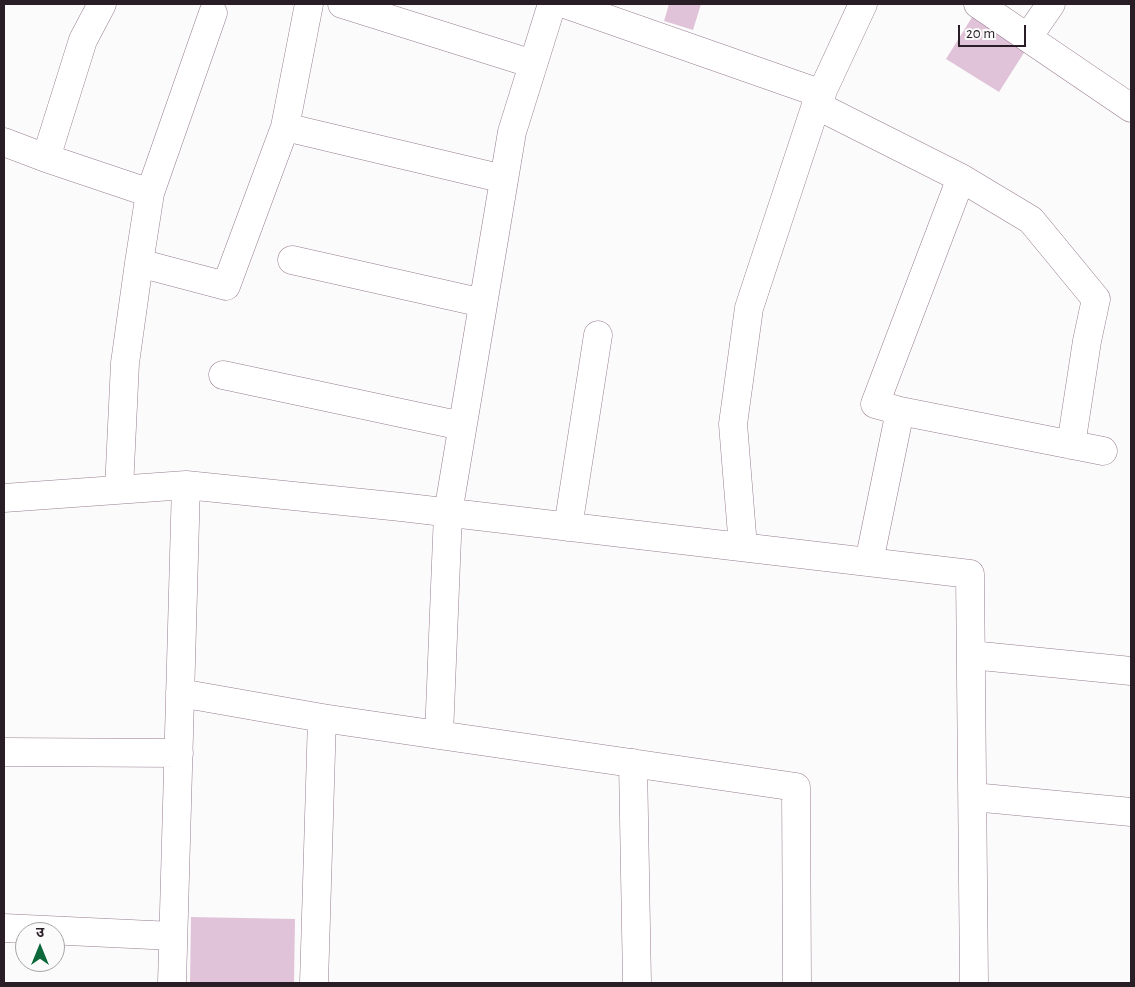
<!DOCTYPE html>
<meta charset="utf-8">
<style>
body{margin:0}
#map{position:relative;width:1135px;height:987px;overflow:hidden;background:#fbfbfb;font-family:"Alegreya Sans","Noto Sans Devanagari",sans-serif}
canvas{display:block}
.frame{position:absolute;inset:0;border:5px solid #291e26;pointer-events:none}
.north{position:absolute;left:15px;top:922px;width:50px;height:50px;box-sizing:border-box;background:#fbfbfb;border:1px solid #a7a3a6;border-radius:50%;rotate:0deg;font-size:14px;font-weight:700;line-height:20px;text-align:center;color:#291e26}
.north::after{content:'';display:block;margin:auto;width:18px;height:22px;background:#0c683b;clip-path:polygon(50% 0,100% 100%,50% 72%,0 100%)}
.scale{position:absolute;left:958px;top:25px;width:68px;height:22px;box-sizing:border-box;border:2px solid #291e26;border-top:0;padding-left:6px;font-size:15px;line-height:18px;white-space:nowrap;color:#291e26;-webkit-text-stroke:4px #fbfbfb;paint-order:stroke}
</style>
<div id="map">
<canvas width="1135" height="987"></canvas>
<div class="frame"></div>
<div class="north">उ</div>
<div class="scale">20 m</div>
</div>
<script>
const context = document.querySelector('canvas').getContext('2d');
context.lineJoin = 'round';
function fill(path, color) {
  context.fillStyle = color;
  context.fill(path, 'evenodd');
}
function toPath(rows) {
  const path = new Path2D();
  for (const r of rows) {
    path.moveTo(r[0], r[1]);
    for (let i = 2; i < r.length; i += 2) path.lineTo(r[i], r[i + 1]);
  }
  return path;
}
function strokePath(path, color, width, dash) {
  context.strokeStyle = color;
  context.lineWidth = width;
  context.lineCap = dash ? 'butt' : 'round';
  context.setLineDash(dash || []);
  context.stroke(path);
}
const building = toPath([
 [669,4,701,4,693,30,664,21],
 [974,14,1027,48,999,92,946,59],
 [191,917,295,919,294,983,190,983]
]);
const minor = toPath([
 [342,4,533,64],
 [565,4,822,94],
 [978,4,1131,108],
 [1028,37,1051,4],
 [816,105,961,178,1031,220,1096,299,1087,341,1071,445],
 [285,127,504,179],
 [4,142,46,158,150,193],
 [46,158,83,40,102,4],
 [961,178,875,404,900,411,1103,451],
 [292,260,483,303],
 [139,263,226,286,285,127,309,4],
 [223,375,462,426],
 [119,489,125,363,139,263,150,193,213,13],
 [4,498,186,485,401,507,970,574,974,983],
 [568,527,598,335],
 [743,547,733,424,749,308,816,105,863,4],
 [869,562,900,411],
 [971,655,1131,671],
 [180,693,322,718,796,787,797,983],
 [439,735,448,513,512,132,552,4],
 [4,752,179,753],
 [633,763,637,983],
 [973,797,1131,812],
 [4,928,173,936],
 [172,983,186,485],
 [314,983,322,718]
]);
fill(building, '#e1c3d9');
strokePath(minor, '#987c91', 29);
strokePath(minor, '#fff', 28);
</script>
